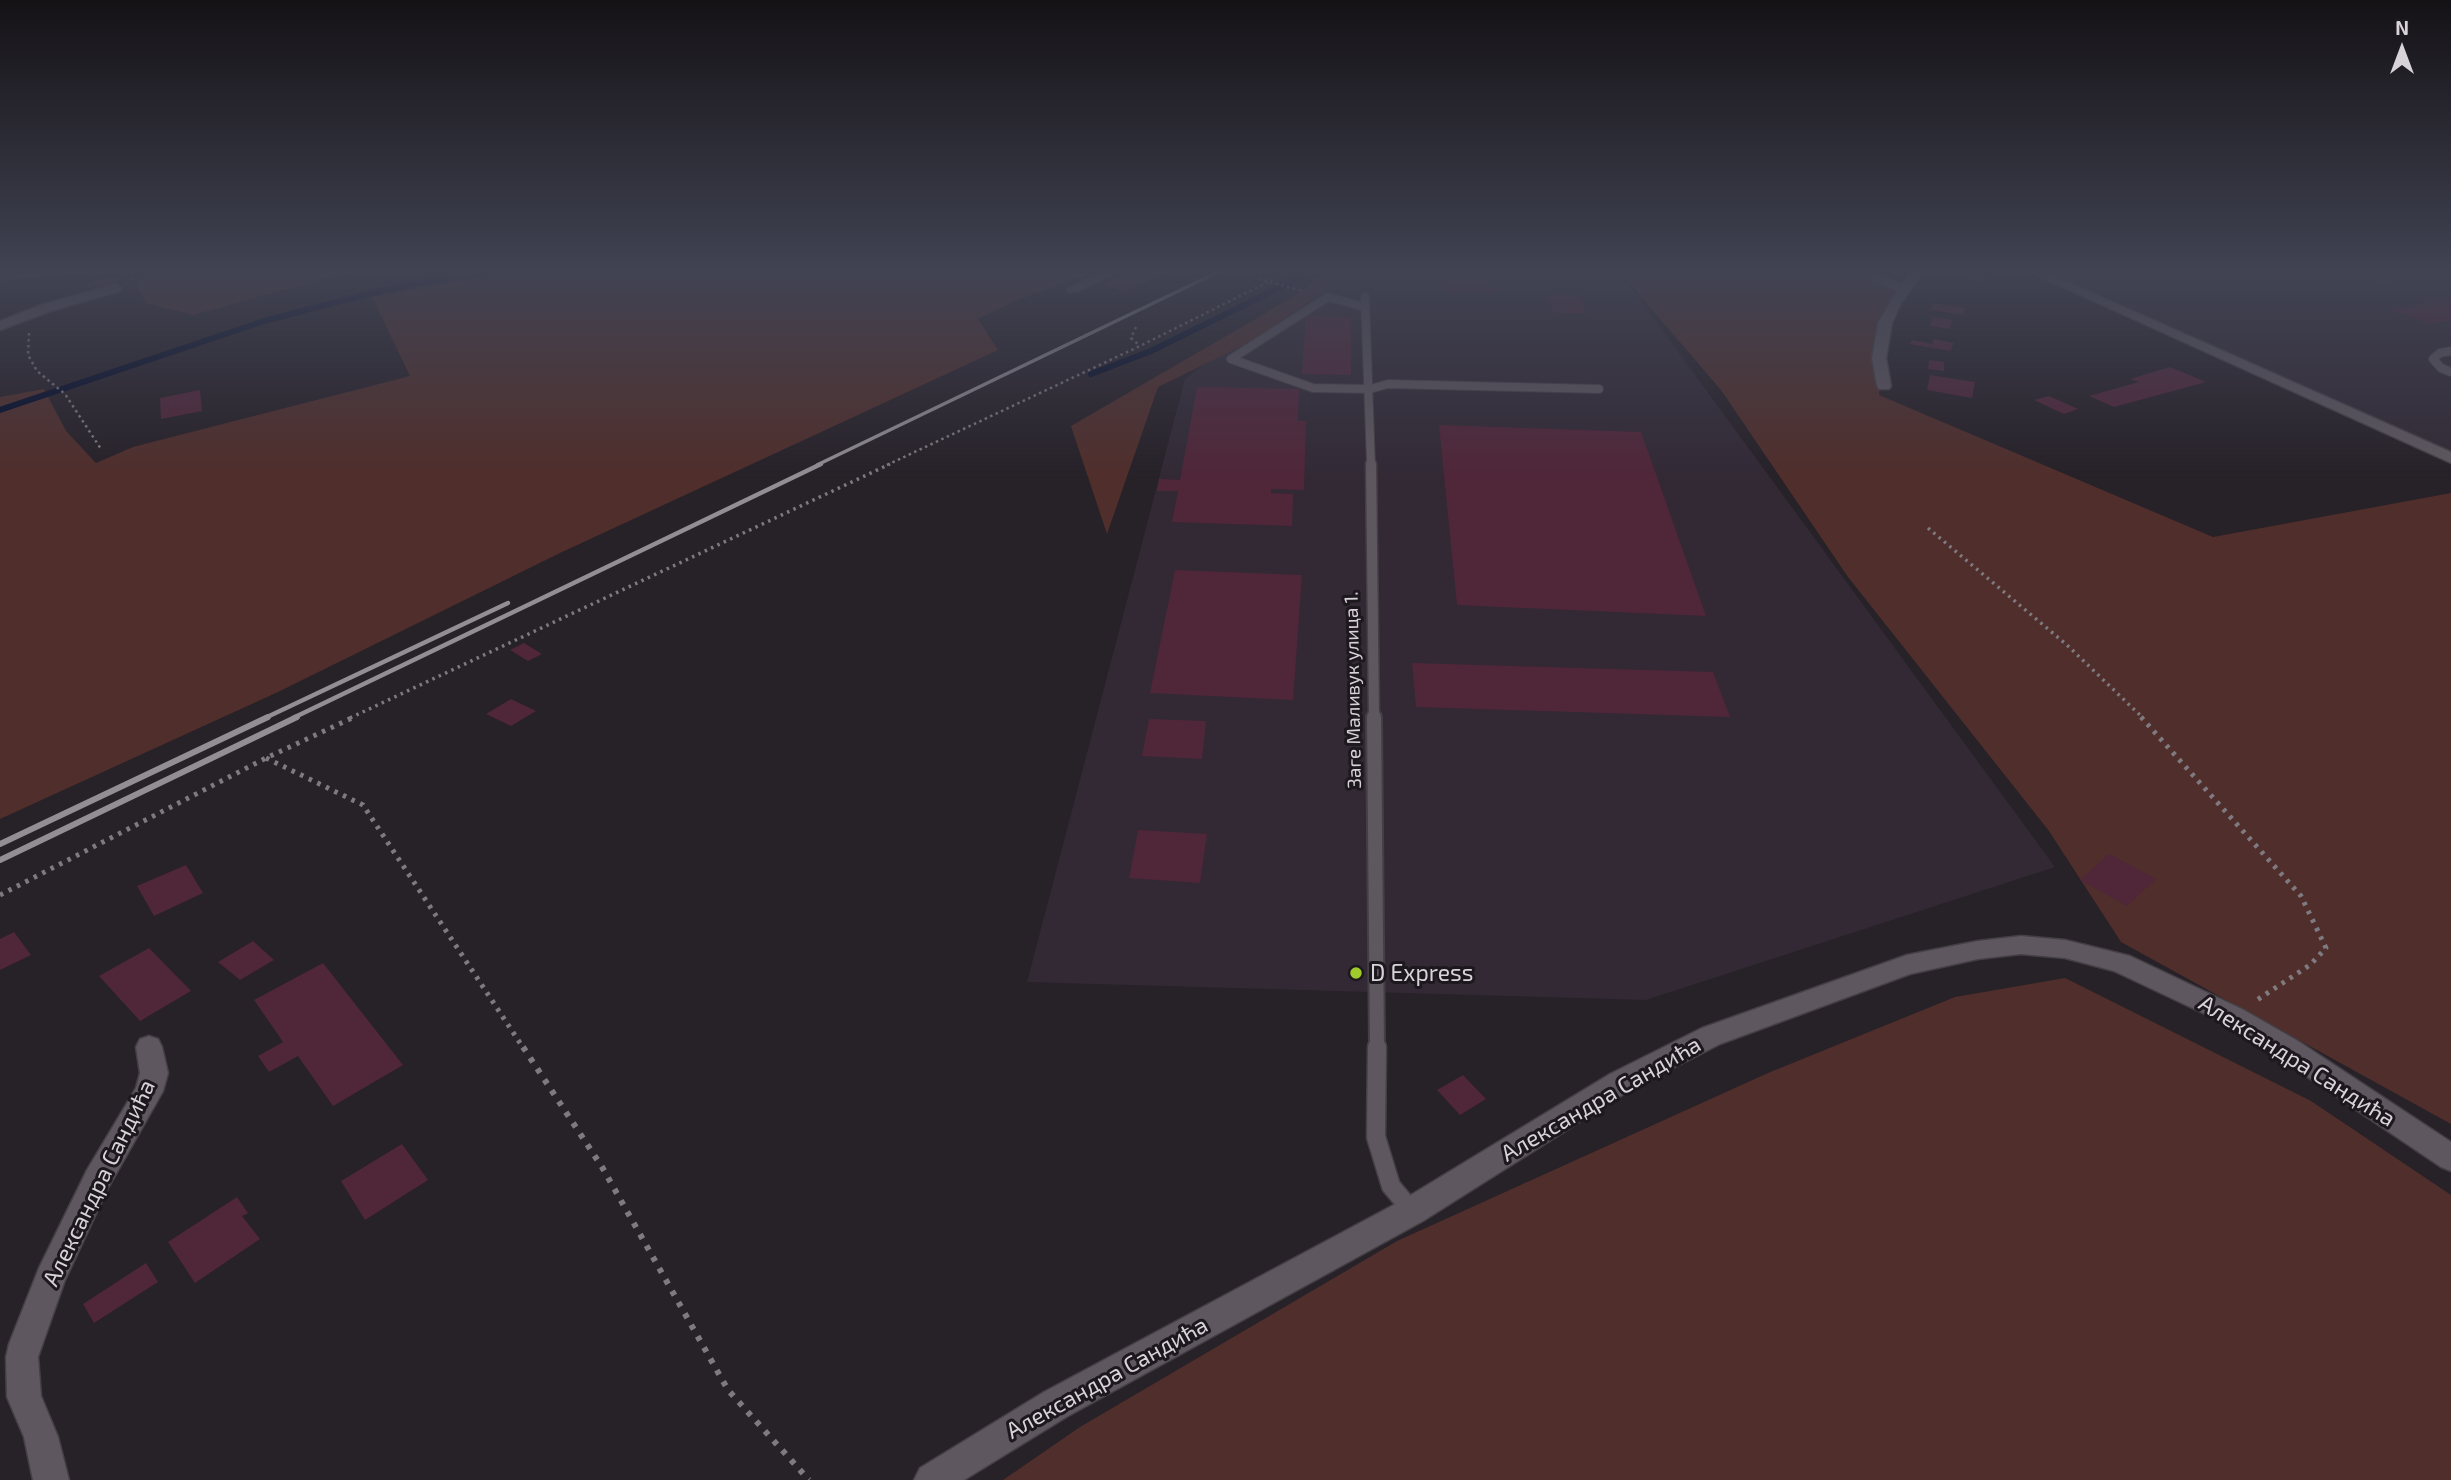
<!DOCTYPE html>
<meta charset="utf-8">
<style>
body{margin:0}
#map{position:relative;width:2451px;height:1480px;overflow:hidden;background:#272128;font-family:"Exo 2",sans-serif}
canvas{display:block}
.north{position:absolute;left:2367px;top:14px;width:70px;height:70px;-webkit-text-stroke:5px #1d181e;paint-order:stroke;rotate:0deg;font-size:19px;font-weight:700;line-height:28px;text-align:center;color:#d7d3d8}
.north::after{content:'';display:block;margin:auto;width:24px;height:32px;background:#d7d3d8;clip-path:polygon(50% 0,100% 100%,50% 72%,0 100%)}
</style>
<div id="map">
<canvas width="2451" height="1480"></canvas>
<div class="north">N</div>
</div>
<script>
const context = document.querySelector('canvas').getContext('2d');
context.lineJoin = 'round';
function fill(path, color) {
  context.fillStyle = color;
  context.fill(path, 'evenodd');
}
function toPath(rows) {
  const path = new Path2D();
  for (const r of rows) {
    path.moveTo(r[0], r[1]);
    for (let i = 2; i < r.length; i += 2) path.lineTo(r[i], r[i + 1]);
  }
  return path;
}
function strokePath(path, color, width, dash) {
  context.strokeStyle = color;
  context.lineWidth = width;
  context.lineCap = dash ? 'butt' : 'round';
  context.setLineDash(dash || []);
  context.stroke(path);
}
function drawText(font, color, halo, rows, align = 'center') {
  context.font = font + ' "Exo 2",sans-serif';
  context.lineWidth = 6;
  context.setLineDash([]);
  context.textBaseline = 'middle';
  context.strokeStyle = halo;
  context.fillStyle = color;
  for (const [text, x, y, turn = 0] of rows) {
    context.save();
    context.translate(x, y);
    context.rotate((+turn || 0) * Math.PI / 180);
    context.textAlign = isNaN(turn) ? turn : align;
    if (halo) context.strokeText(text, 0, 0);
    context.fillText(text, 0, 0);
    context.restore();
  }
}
const built = toPath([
 [1327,271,1619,271,2055,867,1646,1000,1027,982,1185,379],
 [2043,271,2451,271,2451,456]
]);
const green = toPath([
 [148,271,353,271,193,315,146,303,136,284],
 [516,271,1097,271,1015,301,978,319,998,350,560,553,278,692,0,819,0,397,44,389,66,431,96,463,133,447,410,376,372,297],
 [1333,271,1366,271,1325,290,1252,341,1158,387,1107,534,1071,426,1259,317],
 [1599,271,1859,271,1906,290,1885,323,1879,395,2213,537,2451,493,2451,1124,2121,942,2049,831,1848,577,1721,390,1625,278],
 [2065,978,2311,1101,2451,1195,2451,1480,1003,1480,1080,1427,1397,1241,1768,1073,1955,997]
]);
const stream = toPath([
 [1091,374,1151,351,1313,271],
 [0,410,264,321,383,290,480,271]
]);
const building = toPath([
 [0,271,81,271,81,273,0,281],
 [1132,271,1169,271,1126,292,1101,285],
 [1968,271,1990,277,1981,282,1960,276],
 [2353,271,2445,271,2445,272,2385,283],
 [119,277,114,285,86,288,91,281],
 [1443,281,1496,282,1500,293,1446,292],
 [1548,295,1580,295,1587,314,1554,313],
 [2451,298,2451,320,2430,324,2391,310],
 [1934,303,1965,308,1963,315,1931,310],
 [1306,316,1351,317,1351,375,1302,374],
 [1933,317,1952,320,1950,329,1930,326],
 [1934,339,1954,343,1950,351,1910,344,1912,340,1932,344],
 [1929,360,1944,362,1944,371,1928,369],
 [2170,367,2206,382,2114,407,2089,396,2139,382,2130,379],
 [1930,375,1975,382,1972,398,1927,390],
 [1197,387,1299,389,1298,421,1306,421,1304,490,1271,489,1271,493,1293,494,1292,526,1172,522,1178,491,1157,491,1159,479,1180,480],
 [200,390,202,411,161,419,160,398],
 [2049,396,2078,409,2064,414,2034,400],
 [1439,425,1641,432,1706,616,1457,605],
 [1175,570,1302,575,1293,700,1150,693],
 [524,643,542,654,528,661,510,650],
 [1412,663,1713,672,1730,717,1416,707],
 [511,699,536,711,511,726,486,714],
 [1149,719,1206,721,1202,759,1142,756],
 [1138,830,1207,834,1200,883,1129,878],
 [2109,854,2156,879,2127,906,2080,880],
 [186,865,203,893,154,916,137,886],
 [14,932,31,955,0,970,0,939],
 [253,941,274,960,240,980,218,962],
 [149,948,191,991,140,1021,99,976],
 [323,963,403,1065,333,1106,298,1056,269,1072,258,1056,283,1042,254,1000],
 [1463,1075,1486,1099,1460,1115,1437,1090],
 [402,1144,428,1180,365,1220,341,1181],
 [237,1197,248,1213,242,1216,260,1239,195,1283,168,1242],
 [146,1263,158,1282,94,1323,83,1304]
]);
const pathFar3 = toPath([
 [132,279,140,271],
 [1258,279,1303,291],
 [1136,327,1131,338,1140,346],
 [29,333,28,355,37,371,65,394,101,449],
 [887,465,1140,346,1290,271]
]);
const pathFar2 = toPath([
 [1928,528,2067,645,2143,718],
 [350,718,890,464]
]);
const pathFar1 = toPath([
 [2141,717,2301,896,2326,948,2310,965,2257,1000],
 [266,758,363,805,524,1049],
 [0,895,266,758,354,717]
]);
const path = toPath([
 [523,1047,602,1167,728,1390,809,1480]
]);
const serviceFar3 = toPath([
 [1365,297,1371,465],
 [1365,307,1328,297,1231,359,1313,388,1370,389,1388,384,1599,389],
 [2451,351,2440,353,2433,359,2441,368,2451,372]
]);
const serviceFar2 = toPath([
 [1371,464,1374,718]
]);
const serviceFar1 = toPath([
 [1374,717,1377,1049]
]);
const service = toPath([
 [1377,1047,1376,1137,1391,1186,1412,1211]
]);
const minor = toPath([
 [1103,271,1119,271,1077,292,1069,292,1067,289,1103,271],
 [1852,271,1868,271,1902,284,1912,271,1924,271,1901,303,1892,323,1886,358,1891,386,1889,389,1879,389,1877,386,1872,358,1878,323,1897,291,1852,271],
 [2027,271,2043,271,2451,452,2451,463,2027,271],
 [116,284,122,288,120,291,51,311,0,330,0,321,41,305,116,284],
 [2021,936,2065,940,2130,956,2242,1009,2298,1041,2451,1142,2451,1171,2441,1167,2278,1057,2224,1023,2114,971,2065,958,2021,954,1978,959,1910,974,1720,1044,1630,1090,1423,1221,1068,1416,964,1480,914,1480,920,1468,1044,1392,1401,1201,1610,1074,1702,1028,1907,955,1978,941,2021,936],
 [149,1036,158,1039,162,1047,168,1073,163,1091,108,1188,65,1280,38,1357,41,1396,58,1437,69,1480,33,1480,24,1437,7,1397,6,1357,9,1344,39,1268,87,1170,136,1088,140,1073,136,1047,140,1039,149,1036]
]);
const railFar2 = toPath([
 [817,465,1220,271]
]);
const railFar1 = toPath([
 [265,718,508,603],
 [293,718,821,464]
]);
const rail = toPath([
 [0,844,268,717],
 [0,860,297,717]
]);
const markers = [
 [1356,973,7,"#a0c92c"]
];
const streetNames = [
 ["Заге Маливук улица 1.",1353,690,-91]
];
const nearPoinames = [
 ["D Express",1370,973]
];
const nearStreetnames = [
 ["Александра Сандића",2297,1061,32],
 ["Александра Сандића",1601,1099,-30],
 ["Александра Сандића",99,1183,-64],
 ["Александра Сандића",1107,1378,-29]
];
fill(built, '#322935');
fill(green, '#502e2b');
strokePath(stream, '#000a28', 6);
fill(building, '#502639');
strokePath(serviceFar3, '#443f45', 10);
strokePath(serviceFar2, '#443f45', 13);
strokePath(serviceFar1, '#443f45', 18);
strokePath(service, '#443f45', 21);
strokePath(minor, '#443f45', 3);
strokePath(pathFar3, '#7f7a80', 2.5, [2.5, 3.5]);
strokePath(pathFar2, '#7f7a80', 3.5, [2.5, 4.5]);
strokePath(pathFar1, '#7f7a80', 5, [3.5, 6]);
strokePath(path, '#7f7a80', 6, [5, 8]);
strokePath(serviceFar3, '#5e575f', 8);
strokePath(serviceFar2, '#5e575f', 10);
strokePath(serviceFar1, '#5e575f', 14);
strokePath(service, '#5e575f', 18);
fill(minor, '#5e575f');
strokePath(railFar2, '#938e94', 3.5);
strokePath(railFar1, '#938e94', 4.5);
strokePath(rail, '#938e94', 6);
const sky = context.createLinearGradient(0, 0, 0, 478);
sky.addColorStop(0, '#151216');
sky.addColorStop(0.57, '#414353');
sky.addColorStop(1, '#41435300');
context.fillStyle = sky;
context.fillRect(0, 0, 2451, 478);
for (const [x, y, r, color] of markers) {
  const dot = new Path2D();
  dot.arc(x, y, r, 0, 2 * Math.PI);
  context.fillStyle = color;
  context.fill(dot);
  strokePath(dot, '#1d181e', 2.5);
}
drawText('19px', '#d7d3d8', '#1d181e', streetNames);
drawText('23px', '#d7d3d8', '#1d181e', nearPoinames, 'left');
drawText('23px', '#d7d3d8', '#1d181e', nearStreetnames);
</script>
